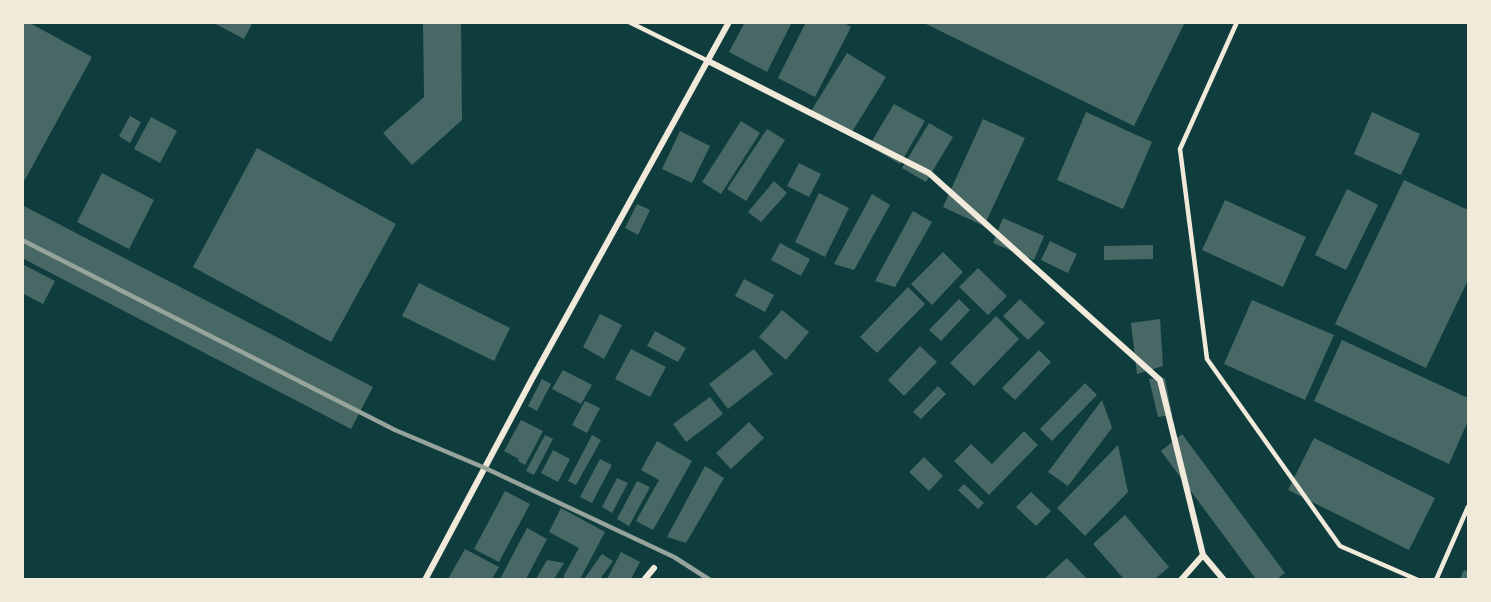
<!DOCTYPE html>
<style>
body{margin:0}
#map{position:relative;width:1491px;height:602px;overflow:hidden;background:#0f3d3e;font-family:"Titillium Web",sans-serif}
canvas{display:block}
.frame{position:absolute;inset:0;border:24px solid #f1e9da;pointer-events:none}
</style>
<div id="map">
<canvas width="1491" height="602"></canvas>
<div class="frame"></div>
</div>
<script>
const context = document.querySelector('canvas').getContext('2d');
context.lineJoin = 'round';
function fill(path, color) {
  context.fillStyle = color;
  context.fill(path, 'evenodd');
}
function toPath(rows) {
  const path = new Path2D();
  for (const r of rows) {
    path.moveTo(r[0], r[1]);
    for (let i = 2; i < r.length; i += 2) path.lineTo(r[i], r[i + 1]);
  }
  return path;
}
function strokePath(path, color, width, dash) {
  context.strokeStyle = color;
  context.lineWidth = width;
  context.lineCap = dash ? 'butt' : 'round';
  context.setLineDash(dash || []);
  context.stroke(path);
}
const building = toPath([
 [22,22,28,22,92,57,22,185],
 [212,22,253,22,244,39],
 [423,22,461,22,462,120,412,165,383,133,424,97],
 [745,22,792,22,767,72,729,52],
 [806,22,843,22,851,27,815,97,778,78],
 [922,22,1185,22,1134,126],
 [847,53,886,77,850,135,811,111],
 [894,104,925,121,900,164,869,146],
 [1086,112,1152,142,1123,209,1057,180],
 [1372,112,1420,134,1401,175,1354,154],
 [130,116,141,122,130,143,119,136],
 [151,117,177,131,160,163,134,149],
 [983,119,1025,138,984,226,943,207],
 [741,121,760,133,721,194,702,182],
 [929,123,953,137,926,182,902,168],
 [767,129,785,140,746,201,727,189],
 [680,131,710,146,692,183,662,169],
 [257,148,396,224,331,342,193,267],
 [799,163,821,174,809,197,787,186],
 [102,173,154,200,129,249,77,222],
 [1404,180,1468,210,1468,280,1426,368,1335,324],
 [774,181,787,193,761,222,748,212],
 [1347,189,1378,205,1346,270,1315,255],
 [819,193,849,208,825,257,795,242],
 [872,194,890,205,854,270,834,264],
 [1225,200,1306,237,1283,287,1202,250],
 [637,204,650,210,638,235,625,228],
 [22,205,373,387,351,429,22,258],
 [913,211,932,222,895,287,875,281],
 [1003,218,1044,236,1034,260,993,243],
 [1050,241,1077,254,1068,273,1041,260],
 [780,243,810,259,801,276,771,260],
 [1153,245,1153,259,1104,260,1104,246],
 [943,252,963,272,932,305,911,284],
 [22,264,55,281,43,304,22,293],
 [978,268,1007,296,988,315,959,287],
 [744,279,774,295,765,312,735,296],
 [419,283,510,328,494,361,402,316],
 [908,287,925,304,877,353,860,337],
 [959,299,970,310,941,341,929,330],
 [1020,299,1045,323,1028,340,1003,316],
 [1252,300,1334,335,1305,400,1224,364],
 [782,310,809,332,786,360,759,337],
 [600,314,622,325,604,359,583,347],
 [996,316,1019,339,974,386,950,363],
 [1160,319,1163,366,1137,374,1131,323],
 [655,331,686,348,678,362,647,346],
 [1342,340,1468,398,1468,421,1449,464,1314,401],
 [920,346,937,362,904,396,888,380],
 [631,349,666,367,650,397,615,379],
 [754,349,773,374,728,409,709,384],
 [1039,350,1051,362,1015,400,1002,388],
 [563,370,592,385,581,404,552,389],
 [1165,378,1172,415,1158,417,1149,379],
 [542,379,551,384,537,411,528,406],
 [1085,383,1097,395,1052,441,1040,429],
 [938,386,946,394,921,419,913,412],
 [710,397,723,414,686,442,673,424],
 [1102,400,1112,428,1068,486,1048,472],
 [585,401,600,408,587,433,572,425],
 [521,420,543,431,525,465,518,461,519,459,504,451],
 [749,422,764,438,731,469,716,453],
 [1024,431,1038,445,989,495,954,461,971,444,992,464],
 [1182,434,1285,573,1277,579,1256,579,1161,451],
 [545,435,553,439,534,475,526,471],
 [592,435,601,440,576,485,568,481],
 [1314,438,1435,498,1409,550,1288,490],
 [657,441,692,461,653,530,636,521,659,480,641,470],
 [1118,445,1128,492,1085,536,1057,508],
 [553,450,570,459,558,482,541,473],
 [924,457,943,476,929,491,909,472],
 [600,459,612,465,592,503,580,497],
 [705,466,724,478,686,543,667,537],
 [617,478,628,483,612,513,602,507],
 [637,481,650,487,629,526,617,519],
 [964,484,984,503,978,509,958,490],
 [505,491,530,504,499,562,474,549],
 [1031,492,1051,511,1036,526,1016,507],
 [561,508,605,532,580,579,567,579,563,577,579,548,549,532],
 [1125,515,1169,567,1155,579,1124,579,1093,544],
 [527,528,547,539,526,579,500,579],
 [465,549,499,567,492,579,448,579],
 [621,552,640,562,631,579,607,579],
 [602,554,613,561,600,579,584,579],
 [1067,558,1087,579,1044,579],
 [547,560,564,563,554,579,536,579],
 [1464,570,1468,572,1468,579,1460,579]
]);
const service = toPath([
 [629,22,708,61],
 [1237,22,1180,149,1207,359,1340,546,1418,580],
 [1436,580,1468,507]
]);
const minor = toPath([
 [708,61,929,173,1160,380,1203,555,1224,580],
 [425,580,532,379,729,22],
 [644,580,654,568],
 [1181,580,1203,555]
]);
const rail = toPath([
 [22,240,395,430,485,468,674,557,710,580]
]);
fill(building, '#486865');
strokePath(service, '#f1e9da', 4.5);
strokePath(minor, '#f1e9da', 6);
strokePath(rail, '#97a49c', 4.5);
</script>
